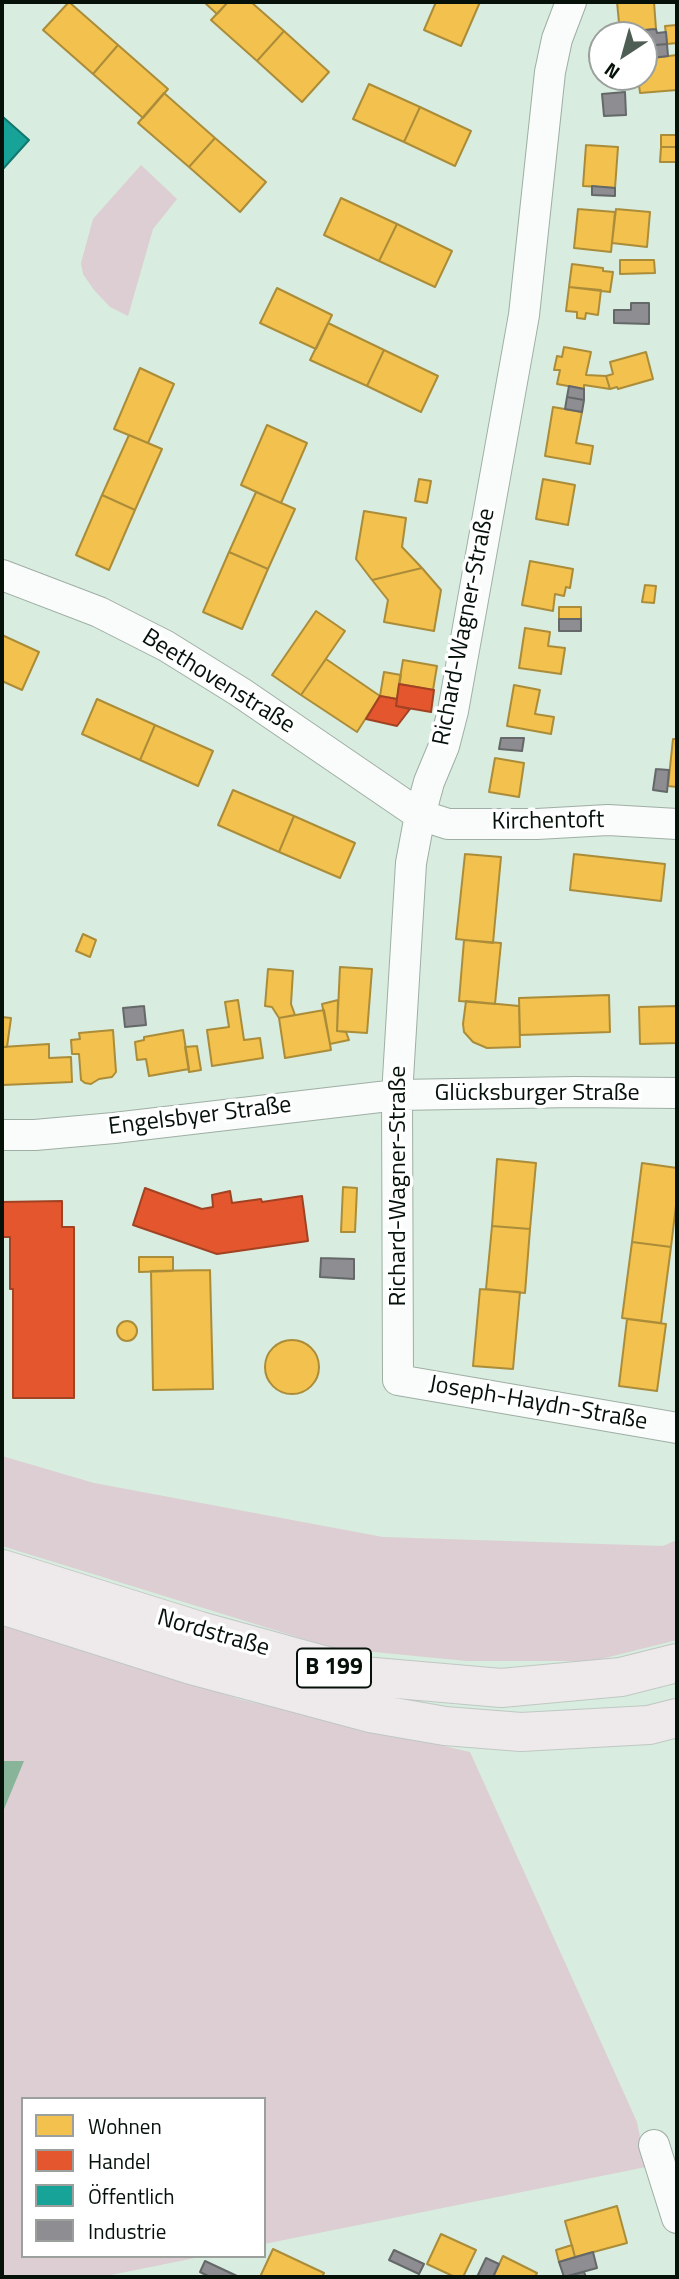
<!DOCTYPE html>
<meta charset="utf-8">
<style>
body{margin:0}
#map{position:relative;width:679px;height:2279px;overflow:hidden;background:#d8ecdf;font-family:"Titillium Web",sans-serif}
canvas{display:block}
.frame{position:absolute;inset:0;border:4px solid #051109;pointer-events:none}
.legend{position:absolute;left:21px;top:2097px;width:245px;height:161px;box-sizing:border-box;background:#fff;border:2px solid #9ba09d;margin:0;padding:9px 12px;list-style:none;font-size:21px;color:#051109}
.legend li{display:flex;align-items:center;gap:14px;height:35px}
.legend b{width:35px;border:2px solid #9ba09d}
.north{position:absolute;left:588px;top:21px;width:70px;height:70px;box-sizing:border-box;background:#fff;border:2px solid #9ba09d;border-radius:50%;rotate:216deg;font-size:19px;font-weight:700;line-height:28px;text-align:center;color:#051109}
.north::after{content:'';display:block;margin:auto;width:24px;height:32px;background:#4f5e54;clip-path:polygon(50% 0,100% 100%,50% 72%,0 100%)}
</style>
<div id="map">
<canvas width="679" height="2279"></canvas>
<div class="frame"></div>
<ul class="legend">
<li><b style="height:19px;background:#f2c14e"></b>Wohnen</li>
<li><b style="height:19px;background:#e4572e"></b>Handel</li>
<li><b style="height:19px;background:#17a398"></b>Öffentlich</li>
<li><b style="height:19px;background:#8d8d92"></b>Industrie</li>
</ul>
<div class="north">N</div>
</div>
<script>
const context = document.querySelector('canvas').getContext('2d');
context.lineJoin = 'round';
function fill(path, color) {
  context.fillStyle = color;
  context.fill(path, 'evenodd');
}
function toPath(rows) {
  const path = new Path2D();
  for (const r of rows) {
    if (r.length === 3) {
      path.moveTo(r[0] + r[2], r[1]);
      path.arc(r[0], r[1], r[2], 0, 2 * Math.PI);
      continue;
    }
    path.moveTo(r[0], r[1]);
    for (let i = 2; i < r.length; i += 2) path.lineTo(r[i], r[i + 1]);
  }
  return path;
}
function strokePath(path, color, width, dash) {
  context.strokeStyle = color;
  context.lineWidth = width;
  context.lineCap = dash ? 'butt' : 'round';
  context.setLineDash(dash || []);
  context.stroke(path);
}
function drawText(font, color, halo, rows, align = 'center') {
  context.font = font + ' "Titillium Web",sans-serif';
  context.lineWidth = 7;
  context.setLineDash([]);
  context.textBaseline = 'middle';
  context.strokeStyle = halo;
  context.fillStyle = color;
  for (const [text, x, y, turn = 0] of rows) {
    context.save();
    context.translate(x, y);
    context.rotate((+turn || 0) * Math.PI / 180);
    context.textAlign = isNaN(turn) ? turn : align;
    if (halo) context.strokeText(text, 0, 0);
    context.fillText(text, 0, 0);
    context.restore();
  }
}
const green = toPath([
 [141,165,177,199,153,229,128,316,110,307,94,290,83,274,81,263,93,219],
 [2,1456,94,1483,383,1537,663,1546,677,1540,677,1640,593,1661,467,1661,333,1648,2,1546],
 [2,1623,242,1700,470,1752,637,2122,646,2167,264,2244,264,2099,23,2099,23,2256,205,2256,101,2277,2,2277]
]);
const water = toPath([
 [2,1761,24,1761,2,1814]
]);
const homes = toPath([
 [69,2,118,45,93,74,43,30,69,2],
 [204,2,228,2,217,14,204,2],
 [228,2,251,2,284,31,257,61,211,20,228,2],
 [436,2,480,2,461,46,424,30,436,2],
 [617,2,654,2,656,29,620,33,617,2],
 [677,25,677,43,667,44,665,26,677,25],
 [284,31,329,72,302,102,257,61,284,31],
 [118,45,168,89,143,118,93,74,118,45],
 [677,55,677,90,640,93,638,77,644,77,644,59,677,55],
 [369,84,420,107,404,142,353,119,369,84],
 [164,93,215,138,189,167,138,123,164,93],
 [420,107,471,131,455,166,404,142,420,107],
 [661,135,677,135,677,147,661,147,661,135],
 [215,138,266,182,240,212,189,167,215,138],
 [586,145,618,147,615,188,583,186,586,145],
 [661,147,677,147,677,162,660,162,661,147],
 [341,198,397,224,379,261,324,235,341,198],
 [578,209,615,212,611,252,574,248,578,209],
 [616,209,650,212,647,247,612,243,616,209],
 [397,224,452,251,435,287,379,261,397,224],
 [620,260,654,260,655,273,620,274,620,260],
 [572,264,603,268,603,271,613,272,610,292,569,287,572,264],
 [569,287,601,290,598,315,586,313,585,319,577,318,577,312,566,311,569,287],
 [277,288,332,315,316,349,260,323,277,288],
 [328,323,384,350,367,386,310,360,328,323],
 [564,347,591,352,586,375,606,376,610,389,584,385,584,389,557,384,560,370,554,370,557,356,562,357,564,347],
 [384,350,438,376,421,412,367,386,384,350],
 [646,352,653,379,618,389,617,387,610,389,606,376,613,374,610,362,646,352],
 [140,368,174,384,148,443,114,429,140,368],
 [553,407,582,412,576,443,593,446,590,464,545,456,553,407],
 [267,425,307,443,281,503,241,485,267,425],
 [129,435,162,449,135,510,102,495,129,435],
 [419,479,431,481,427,503,415,501,419,479],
 [543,479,575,485,568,525,536,519,543,479],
 [256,492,295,509,268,569,229,552,256,492],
 [102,495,135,510,109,570,76,555,102,495],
 [364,511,406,518,402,547,422,568,372,580,356,559,364,511],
 [229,552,268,569,242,629,203,612,229,552],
 [530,561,573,569,570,588,566,587,564,596,555,594,553,611,522,605,530,561],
 [422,568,441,590,434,631,384,622,388,600,372,580,422,568],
 [645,585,656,586,654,603,642,602,645,585],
 [559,607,581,607,581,619,559,619,559,607],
 [316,611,345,631,301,695,272,675,316,611],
 [525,628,550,632,548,646,565,648,561,674,519,668,525,628],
 [2,635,39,652,22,690,2,681,2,635],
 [326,659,380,696,357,732,301,695,326,659],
 [403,660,437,666,433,690,399,684,403,660],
 [384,672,401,675,397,699,380,696,384,672],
 [514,685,540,690,535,714,554,717,551,734,507,726,514,685],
 [97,699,155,725,140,760,82,734,97,699],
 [155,725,213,751,198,786,140,760,155,725],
 [673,739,677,739,677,787,668,786,673,739],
 [495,758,524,763,519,797,489,792,495,758],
 [233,790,294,816,279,852,218,825,233,790],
 [294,816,355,843,340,878,279,852,294,816],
 [465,854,501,857,493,943,456,939,465,854],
 [574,854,665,864,661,901,570,890,574,854],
 [83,934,96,940,90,957,76,951,83,934],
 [464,940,501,943,495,1004,459,1001,464,940],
 [340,967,372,969,367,1033,337,1031,340,967],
 [268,969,293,971,291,1004,295,1015,279,1018,272,1007,265,1006,268,969],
 [609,995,610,1032,520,1035,519,998,609,995],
 [238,1000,244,1040,260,1038,263,1058,212,1066,207,1030,229,1027,225,1002,238,1000],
 [338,1000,337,1031,346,1032,349,1040,330,1044,322,1004,338,1000],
 [466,1001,519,1006,520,1047,487,1048,473,1042,464,1032,463,1024,466,1001],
 [677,1006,677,1043,640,1044,639,1007,677,1006],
 [324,1010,331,1050,285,1058,279,1018,324,1010],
 [2,1017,11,1018,7,1047,2,1047,2,1017],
 [113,1030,116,1072,112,1077,99,1079,91,1084,85,1083,81,1080,79,1054,72,1054,71,1040,80,1039,79,1033,113,1030],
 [183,1030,189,1069,149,1076,146,1059,137,1060,135,1042,144,1040,144,1037,183,1030],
 [49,1044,49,1058,71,1057,72,1082,3,1085,2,1047,49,1044],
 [197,1046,201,1070,189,1072,185,1047,197,1046],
 [497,1159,536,1163,530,1229,492,1226,497,1159],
 [642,1163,677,1168,677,1197,671,1247,632,1242,642,1163],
 [343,1187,357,1188,355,1232,341,1232,343,1187],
 [492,1226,530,1229,525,1293,486,1289,492,1226],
 [632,1242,671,1247,661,1323,622,1318,632,1242],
 [139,1257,173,1257,173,1271,139,1272,139,1257],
 [210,1270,213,1389,153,1390,151,1271,210,1270],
 [480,1289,520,1292,513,1369,473,1366,480,1289],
 [627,1319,666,1324,657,1391,619,1386,627,1319],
 [127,1331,10],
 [292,1367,27],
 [617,2206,627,2243,575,2257,565,2221,617,2206],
 [441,2234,476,2250,463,2277,455,2277,427,2264,441,2234],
 [572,2245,575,2257,559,2262,556,2250,572,2245],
 [273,2249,324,2273,322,2277,260,2277,273,2249],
 [503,2256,537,2273,535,2277,493,2277,503,2256]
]);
const shops = toPath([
 [399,684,434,690,431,712,396,706,399,684],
 [380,696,397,699,396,706,410,709,397,726,366,719,380,696],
 [145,1188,202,1209,213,1207,212,1195,230,1191,232,1203,261,1199,262,1202,302,1196,308,1241,217,1254,133,1225,145,1188],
 [62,1201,62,1227,74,1227,74,1398,13,1398,13,1289,10,1289,10,1237,2,1237,2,1202,62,1201]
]);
const public = toPath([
 [3,117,29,140,2,170,2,119,3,117]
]);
const industry = toPath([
 [656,29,657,33,666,32,667,44,644,46,644,35,633,35,632,31,656,29],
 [667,44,668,56,644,59,644,46,667,44],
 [625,92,626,115,604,116,602,94,625,92],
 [592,186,615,188,615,196,592,195,592,186],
 [631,303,649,303,649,324,614,323,614,310,631,310,631,303],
 [569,386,584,389,584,400,567,397,569,386],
 [567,397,584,400,582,412,565,409,567,397],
 [559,619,581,619,581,631,559,631,559,619],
 [501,738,524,738,522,751,499,749,501,738],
 [656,769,669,770,667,792,653,790,656,769],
 [144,1006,146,1025,125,1027,123,1008,144,1006],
 [321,1258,354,1259,354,1279,320,1277,321,1258],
 [394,2250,424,2264,419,2274,389,2260,394,2250],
 [593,2252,597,2268,564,2277,559,2262,593,2252],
 [486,2258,499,2264,493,2277,477,2277,486,2258],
 [205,2261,237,2276,236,2277,210,2277,200,2272,205,2261],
 [584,2272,586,2277,564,2277,584,2272]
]);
const minor = toPath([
 [571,2,557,39,550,72,524,315,453,711,444,746,429,782,420,815,411,863,397,1095,398,1380,677,1428],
 [2,575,99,612,166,646,240,692,420,815,448,824,537,824,608,820,677,824],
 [2,1135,35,1135,114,1128,397,1095,575,1092,677,1093],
 [654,2145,677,2218]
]);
const major = toPath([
 [2,1569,200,1631,363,1676,501,1688,621,1677,677,1663],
 [2,1605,191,1665,370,1713,445,1726,521,1732,649,1725,677,1718]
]);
const shields = [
 [334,1668,74]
];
const shieldNames = [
 ["B 199",334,1668]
];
const streetNames = [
 ["Richard-Wagner-Straße",465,627,-79],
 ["Beethovenstraße",218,682,32],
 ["Kirchentoft",548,822,-1],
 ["Glücksburger Straße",537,1094],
 ["Engelsbyer Straße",200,1117,-7],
 ["Richard-Wagner-Straße",399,1186,-90],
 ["Joseph-Haydn-Straße",538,1404,10],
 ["Nordstraße",213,1634,16]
];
fill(green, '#dcced2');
fill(water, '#88b599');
fill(homes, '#f2c14e');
strokePath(homes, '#ab8c39', 2);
fill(shops, '#e4572e');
strokePath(shops, '#a14223', 2);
fill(public, '#17a398');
strokePath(public, '#12776d', 2);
fill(industry, '#8d8d92');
strokePath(industry, '#646869', 2);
strokePath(minor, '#9faea5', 32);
strokePath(major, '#bfc8c3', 40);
strokePath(minor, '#f9fcfa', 30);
strokePath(major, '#eee9eb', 38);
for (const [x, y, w] of shields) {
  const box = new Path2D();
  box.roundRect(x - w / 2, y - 19.5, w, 39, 5);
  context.fillStyle = '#fff';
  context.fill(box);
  strokePath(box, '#051109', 2);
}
drawText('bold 23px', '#051109', null, shieldNames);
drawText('24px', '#051109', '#fff', streetNames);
</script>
